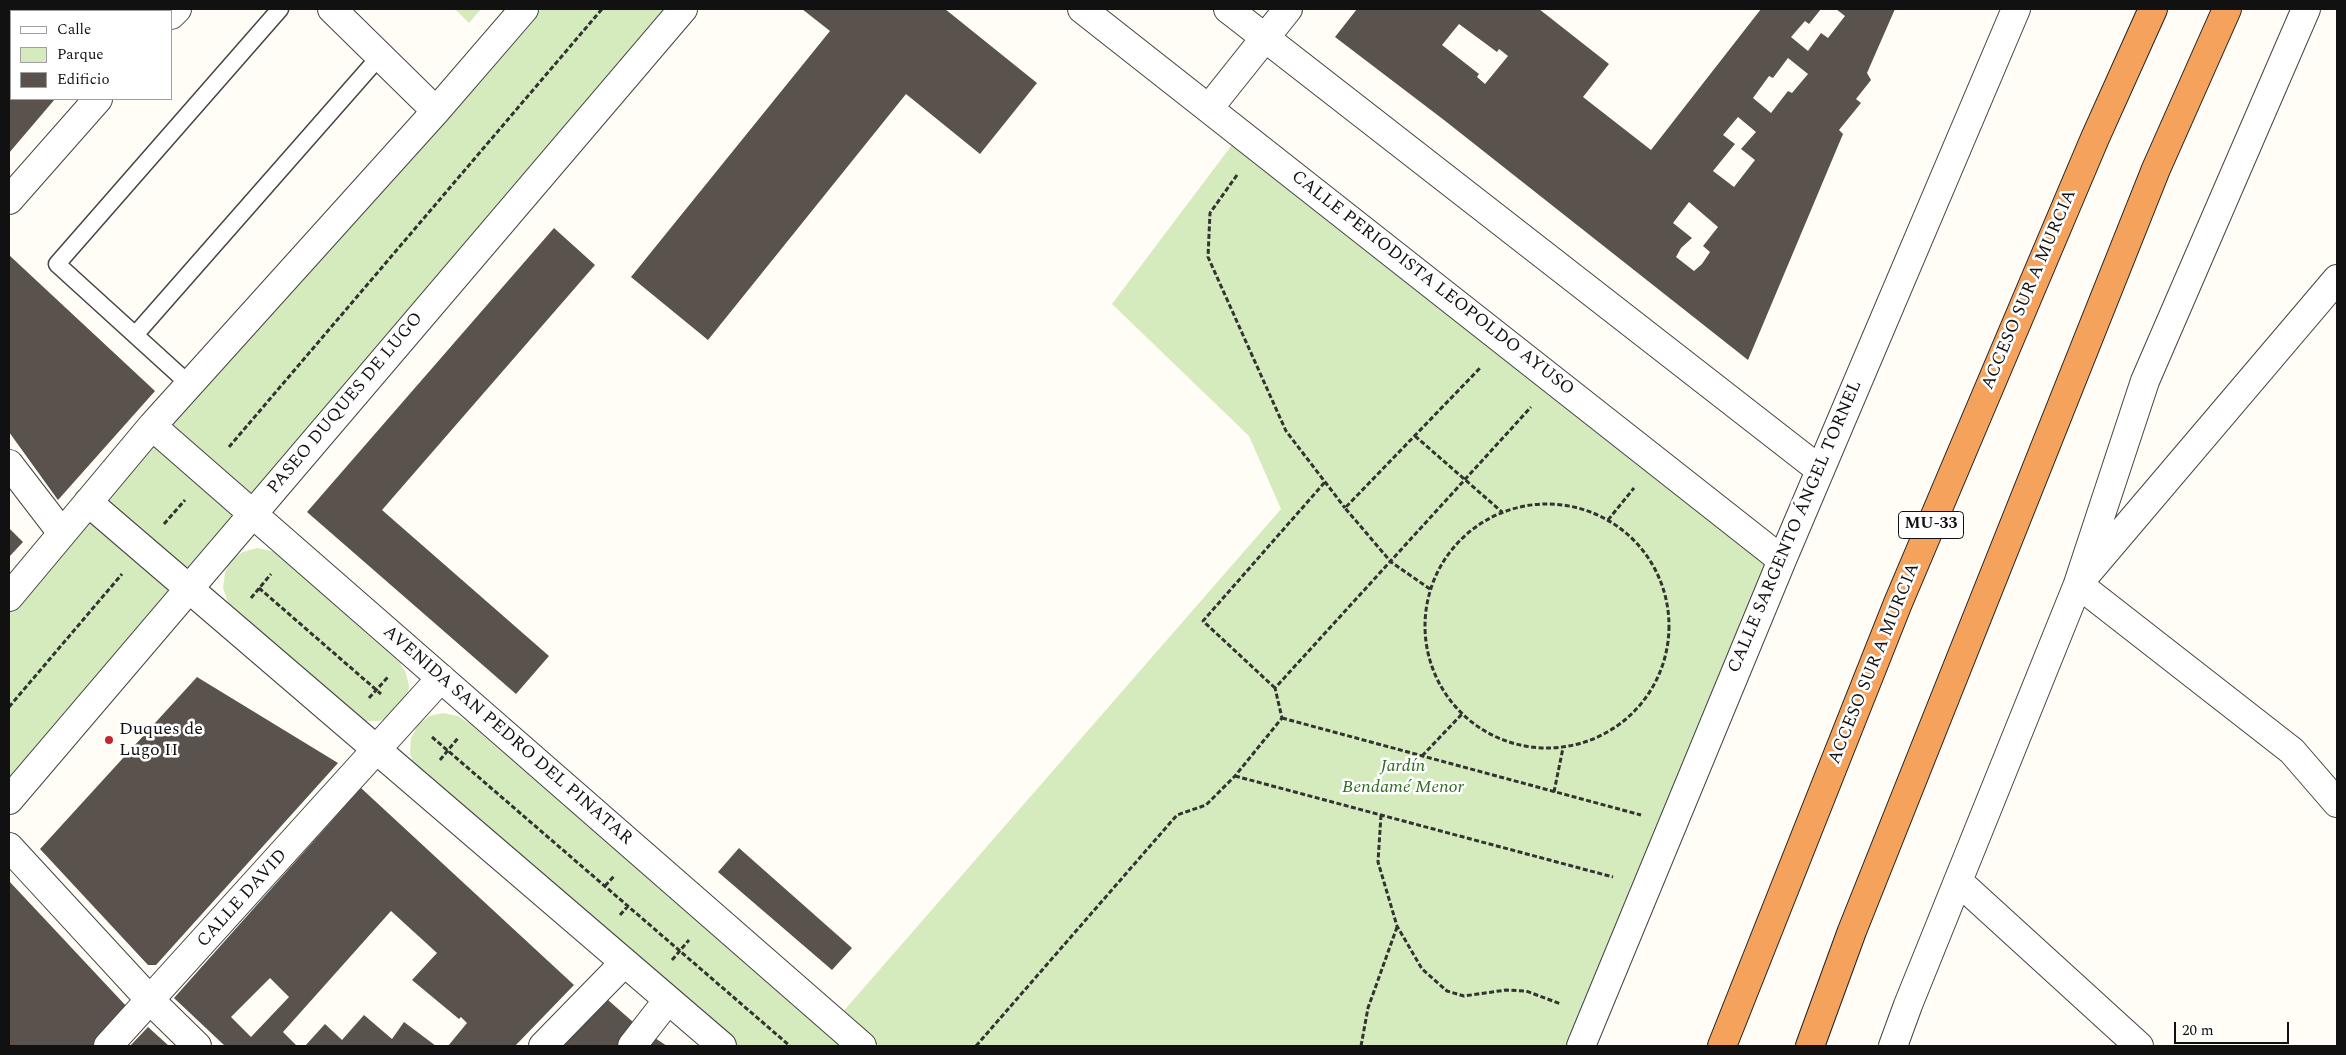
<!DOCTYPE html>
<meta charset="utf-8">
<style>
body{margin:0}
#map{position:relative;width:2346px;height:1055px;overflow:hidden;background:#fffdf5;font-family:Spectral,serif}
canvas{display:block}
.frame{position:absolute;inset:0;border:10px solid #111;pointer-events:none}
.legend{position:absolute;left:10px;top:10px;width:162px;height:90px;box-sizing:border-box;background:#fff;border:1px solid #a0a0a0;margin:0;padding:6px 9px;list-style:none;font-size:15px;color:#111}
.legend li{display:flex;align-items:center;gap:10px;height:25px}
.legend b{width:25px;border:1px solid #a0a0a0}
.scale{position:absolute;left:2174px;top:1022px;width:115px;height:22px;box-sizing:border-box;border:2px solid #111;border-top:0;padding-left:6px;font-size:15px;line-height:18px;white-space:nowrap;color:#111;-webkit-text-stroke:4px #fff;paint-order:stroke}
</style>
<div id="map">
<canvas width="2346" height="1055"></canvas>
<div class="frame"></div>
<ul class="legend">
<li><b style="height:6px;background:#fff"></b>Calle</li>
<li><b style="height:14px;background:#d5ebbd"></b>Parque</li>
<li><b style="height:14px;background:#5a524d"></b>Edificio</li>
</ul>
<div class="scale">20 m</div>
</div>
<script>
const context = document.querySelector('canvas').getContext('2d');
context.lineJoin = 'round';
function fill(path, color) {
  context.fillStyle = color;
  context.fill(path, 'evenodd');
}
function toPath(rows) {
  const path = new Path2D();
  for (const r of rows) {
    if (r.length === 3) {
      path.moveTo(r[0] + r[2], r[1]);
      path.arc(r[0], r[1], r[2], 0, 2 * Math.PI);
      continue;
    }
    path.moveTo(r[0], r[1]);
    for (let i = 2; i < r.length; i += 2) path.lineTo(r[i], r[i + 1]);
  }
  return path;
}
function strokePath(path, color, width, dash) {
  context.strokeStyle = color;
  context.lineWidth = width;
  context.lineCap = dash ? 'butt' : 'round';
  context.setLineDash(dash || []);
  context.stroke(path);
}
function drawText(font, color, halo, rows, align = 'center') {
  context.font = font + ' Spectral,serif';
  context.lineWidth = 5;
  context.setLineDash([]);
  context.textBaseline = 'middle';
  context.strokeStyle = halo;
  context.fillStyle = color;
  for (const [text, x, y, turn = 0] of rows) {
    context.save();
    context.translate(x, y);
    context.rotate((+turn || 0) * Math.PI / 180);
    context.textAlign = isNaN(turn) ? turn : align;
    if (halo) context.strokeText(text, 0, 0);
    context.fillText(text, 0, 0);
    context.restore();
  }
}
const green = toPath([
 [455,9,481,9,469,23],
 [524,9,683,9,9,800,9,597],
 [1241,133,1782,560,1581,1046,862,1046,834,1022,1281,509,1249,436,1112,304],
 [257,548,272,551,284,560,400,663,406,673,409,686,407,698,391,717,379,721,366,721,355,716,228,602,223,588,225,573,231,560,243,552],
 [443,713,458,716,470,724,844,1046,738,1046,414,767,410,753,411,738,418,725,429,716]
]);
const building = toPath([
 [9,9,132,9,129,11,11,11,11,99,55,99,9,153],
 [802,9,945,9,1037,83,980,154,906,94,708,340,631,277,830,31],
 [1357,9,1539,9,1609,64,1583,97,1651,150,1761,9,1821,9,1809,24,1805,21,1791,37,1808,51,1821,33,1828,38,1845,16,1836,9,1895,9,1867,73,1871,80,1856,99,1861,103,1839,130,1843,134,1748,360,1444,120,1335,37],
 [1459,24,1497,52,1499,49,1508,56,1485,84,1477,77,1479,74,1442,45],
 [1788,58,1808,74,1792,93,1788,91,1771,113,1753,98,1769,76,1773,78],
 [1738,117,1756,132,1741,149,1755,160,1734,187,1713,171,1735,144,1723,135],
 [1689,202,1718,227,1703,246,1710,252,1702,264,1694,271,1676,257,1681,248,1692,238,1673,223],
 [554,228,595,265,382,510,549,656,516,694,307,512],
 [9,255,155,391,58,500,9,432],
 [9,528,23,542,9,557],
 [197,677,338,763,156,965,148,965,40,849],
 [361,788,574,985,515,1046,448,1046,467,1023,461,1017,459,1019,412,980,437,953,391,911,283,1032,297,1046,225,1046,174,998],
 [270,978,289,997,251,1037,231,1017],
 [739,848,852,948,832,970,718,872],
 [9,881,128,1008,92,1046,9,1046],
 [608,1000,641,1029,624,1046,562,1046],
 [364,1015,392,1039,404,1022,436,1046,305,1046,325,1024,342,1040],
 [148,1027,169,1046,130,1046],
 [646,1032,667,1046,636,1046]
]);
const path = toPath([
 [1237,175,1210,213,1208,257,1286,431,1345,508],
 [1415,436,1502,512],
 [229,447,602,9],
 [1547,626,122],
 [1608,520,1634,488],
 [164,524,185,500],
 [259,588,381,694],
 [1430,589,1391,562,1345,508,1481,367],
 [251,598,271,574],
 [1275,688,1203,621,1325,482],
 [369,698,388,677],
 [9,707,122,574],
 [1282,718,1641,815],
 [432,737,790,1046],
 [1422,756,1462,714],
 [440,760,458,738],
 [1235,776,1613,877],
 [1554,792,1563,748],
 [1381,815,1378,862,1397,926,1422,969,1447,991,1464,996,1506,990,1526,991,1561,1004],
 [605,886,615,875],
 [620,915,628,906],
 [672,960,689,940],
 [976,1046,1177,815,1206,805,1235,776,1282,718,1275,688,1531,407],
 [1361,1046,1368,1008,1397,927]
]);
const lane = toPath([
 [135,335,380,56],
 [189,384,57,264,280,9]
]);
const street = toPath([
 [332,9,436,111],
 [1082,9,1782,560],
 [1228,9,1820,470],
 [171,15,177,9],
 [1209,108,1288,9],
 [9,200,98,99],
 [2337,279,2078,584,2292,751,2337,803],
 [152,426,862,1046],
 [9,464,62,533],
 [88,502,722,1046],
 [9,597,152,426,436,111,524,9],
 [9,800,683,9],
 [9,847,151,1001,197,1046],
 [1958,881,2139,1046],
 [108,1046,441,678],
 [543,1046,624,963],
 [632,1046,668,1000],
 [1581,1046,1782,560,2016,9],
 [1893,1046,1908,1005,2078,584,2145,381,2306,9]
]);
const highway = toPath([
 [1722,1046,1898,603,2095,138,2153,9],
 [1810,1046,1852,931,2156,169,2227,9]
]);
const markers = [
 [109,740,5,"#c4262e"]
];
const shields = [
 [1931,525,65]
];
const shieldNames = [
 ["MU-33",1931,525]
];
const streetNames = [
 ["CALLE PERIODISTA LEOPOLDO AYUSO",1432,284,38],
 ["ACCESO SUR A MURCIA",2030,290,-67],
 ["PASEO DUQUES DE LUGO",346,404,-50],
 ["CALLE SARGENTO ÁNGEL TORNEL",1796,527,-67],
 ["ACCESO SUR A MURCIA",1875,664,-68],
 ["AVENIDA SAN PEDRO DEL PINATAR",507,736,41],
 ["CALLE DAVID",243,899,-48]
];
const poiNames = [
 ["Duques de",119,730],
 ["Lugo II",119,751]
];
const parkNames = [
 ["Jardín",1403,767],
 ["Bendamé Menor",1403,788]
];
fill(green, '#d5ebbd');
fill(building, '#5a524d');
strokePath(lane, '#444', 19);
strokePath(street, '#444', 30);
strokePath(highway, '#222', 30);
strokePath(path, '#333', 3, [5, 2.5]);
strokePath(lane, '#fff', 16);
strokePath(street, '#fff', 28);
strokePath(highway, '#f5a25d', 28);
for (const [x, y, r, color] of markers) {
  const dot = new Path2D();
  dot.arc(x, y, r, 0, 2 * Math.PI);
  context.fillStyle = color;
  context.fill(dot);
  strokePath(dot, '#fff', 2);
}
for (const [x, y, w] of shields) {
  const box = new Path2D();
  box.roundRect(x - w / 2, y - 13.5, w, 27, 4);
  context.fillStyle = '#fff';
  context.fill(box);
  strokePath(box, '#111', 1);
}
drawText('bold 16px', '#111', null, shieldNames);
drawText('18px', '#111', '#fff', streetNames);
drawText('18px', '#111', '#fff', poiNames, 'left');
drawText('italic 18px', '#2f6b1f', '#fff', parkNames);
</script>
